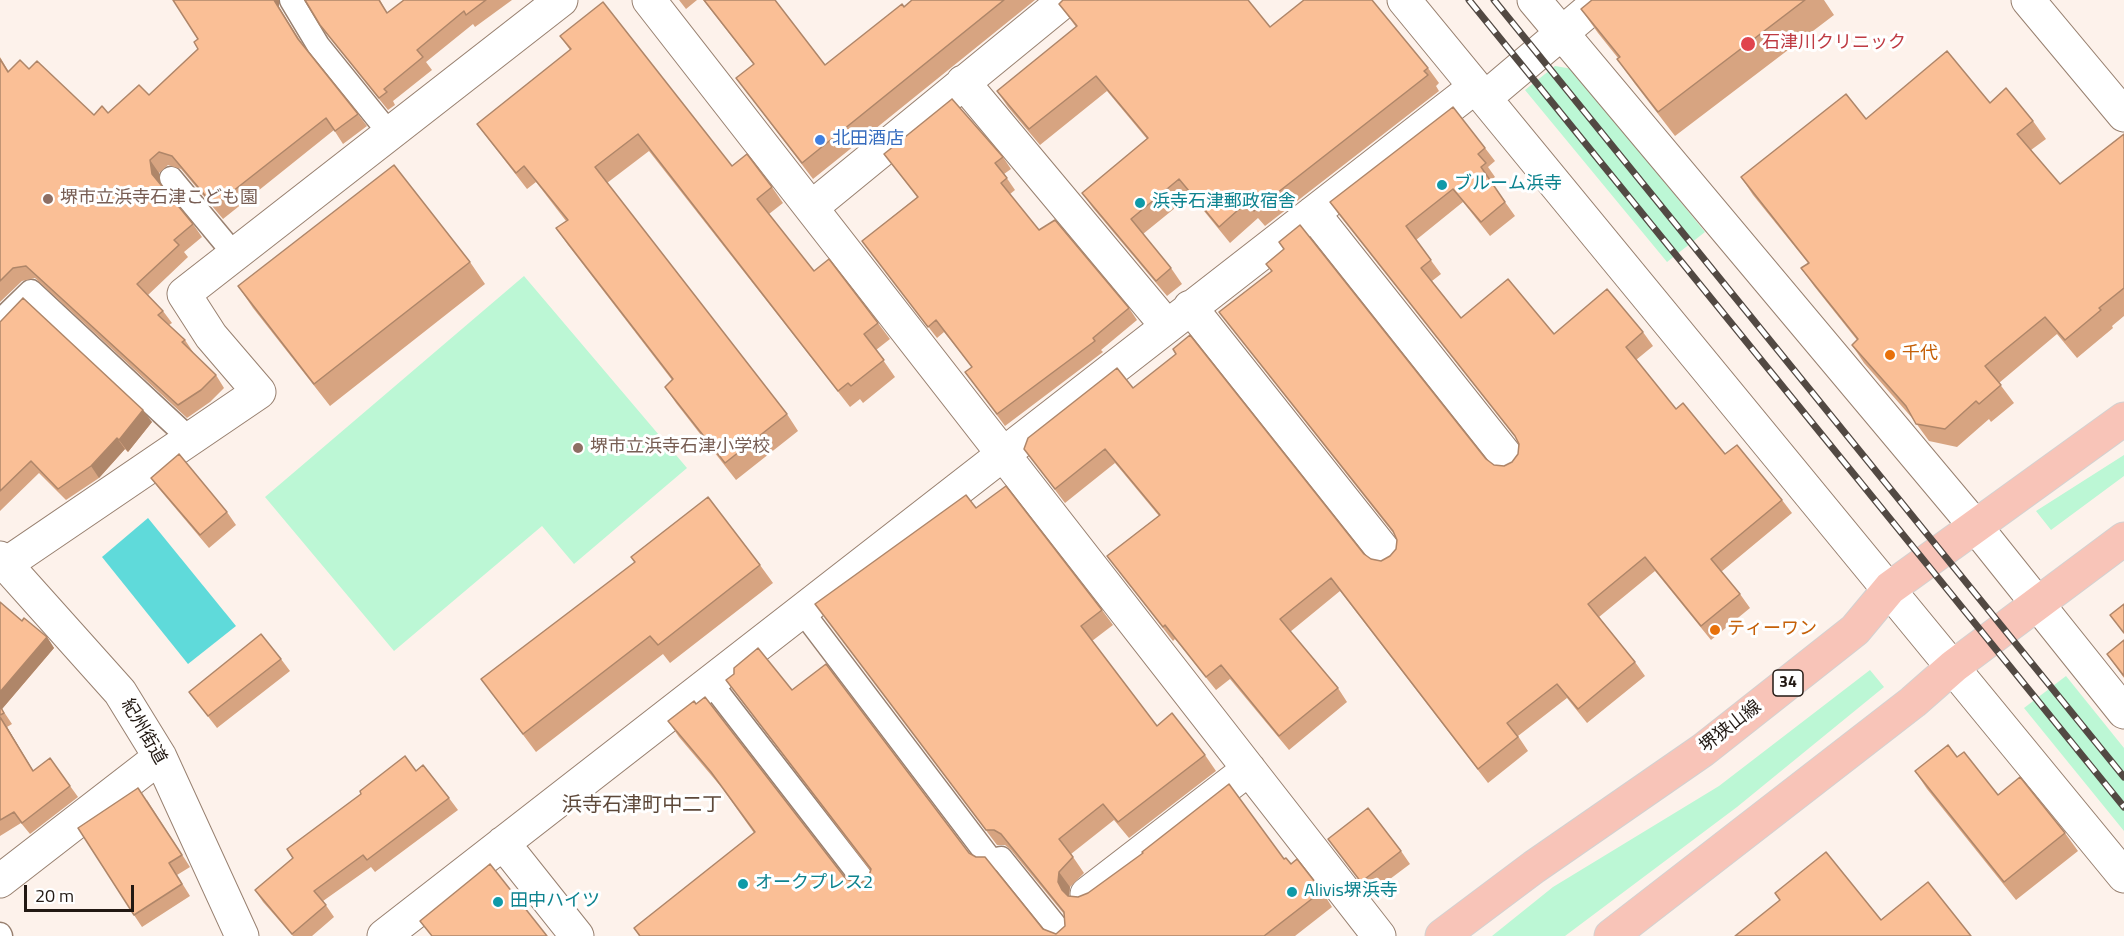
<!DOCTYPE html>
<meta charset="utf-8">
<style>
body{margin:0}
#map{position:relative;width:2124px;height:936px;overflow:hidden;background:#fdf2eb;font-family:"Titillium Web",sans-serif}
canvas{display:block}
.scale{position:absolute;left:24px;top:885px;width:110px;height:27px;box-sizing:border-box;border:3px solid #221913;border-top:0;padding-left:8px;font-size:18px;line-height:21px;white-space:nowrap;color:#221913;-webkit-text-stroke:4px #fff;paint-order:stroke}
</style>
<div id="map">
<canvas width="2124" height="936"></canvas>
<div class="scale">20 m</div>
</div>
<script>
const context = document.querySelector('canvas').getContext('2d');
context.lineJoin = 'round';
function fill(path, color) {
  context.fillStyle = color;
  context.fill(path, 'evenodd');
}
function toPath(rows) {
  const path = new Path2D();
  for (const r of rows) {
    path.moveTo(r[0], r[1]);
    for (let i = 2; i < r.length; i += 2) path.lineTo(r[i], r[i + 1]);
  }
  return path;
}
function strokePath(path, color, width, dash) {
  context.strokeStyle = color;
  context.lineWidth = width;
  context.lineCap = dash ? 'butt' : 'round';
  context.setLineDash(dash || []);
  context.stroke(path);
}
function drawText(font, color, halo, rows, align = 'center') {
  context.font = font + ' "Titillium Web","Noto Sans JP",sans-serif';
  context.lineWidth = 6;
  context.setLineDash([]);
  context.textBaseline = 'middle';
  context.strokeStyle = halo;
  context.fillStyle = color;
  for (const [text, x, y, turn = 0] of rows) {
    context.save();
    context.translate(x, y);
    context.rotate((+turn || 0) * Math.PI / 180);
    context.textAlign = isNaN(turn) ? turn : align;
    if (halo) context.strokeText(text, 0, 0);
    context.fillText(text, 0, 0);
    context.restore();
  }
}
const green = toPath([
 [1555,66,1573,69,1705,232,1667,262,1525,90],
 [524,276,687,468,574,564,542,526,394,651,265,497],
 [2124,455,2124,476,2051,530,2036,511],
 [1870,670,1884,687,1737,807,1565,936,1492,936,1553,887,1719,786],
 [2066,676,2124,748,2124,831,2024,708]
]);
const water = toPath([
 [148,518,236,626,188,664,102,557]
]);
const lane = toPath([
 [291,0,318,45,390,134],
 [171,178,235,255],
 [0,321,31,291,190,439],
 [802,611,991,860,1001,858,1064,936],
 [710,682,868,886],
 [0,934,1,936]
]);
const street = toPath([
 [649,0,1379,936],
 [1404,0,2124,876],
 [1534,0,1976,527,2124,712],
 [2028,0,2124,115],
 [963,82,1167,326],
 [1485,98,1601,0],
 [812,207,1065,0],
 [1313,213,1510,461],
 [1190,307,1388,556],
 [0,558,120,692,160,757,242,936],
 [6,564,259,392,211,336,184,294,561,0],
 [503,843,577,936],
 [0,881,160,757],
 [1087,894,1249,769],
 [384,936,1475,87]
]);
const primary = toPath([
 [1442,936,1534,867,1703,750,1855,630,1890,588,2124,419],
 [1611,936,1913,702,1954,666,2124,539]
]);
const rail = toPath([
 [1469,0,2124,807],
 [1494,0,2124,777]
]);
const wall = toPath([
 [173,0,279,0,279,7,303,45,358,114,367,126,343,144,334,130,223,219,181,169,168,165,159,173,160,184,193,224,202,237,184,252,188,257,148,295,163,311,172,323,169,325,185,340,193,352,193,353,216,375,224,388,210,402,187,418,35,278,22,281,0,302,0,57,9,72,29,69,94,115,108,113,149,95,198,49,198,39],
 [305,0,380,0,387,13,404,0,512,0,475,27,473,24,426,62,432,70,393,101,395,105,388,110,329,37],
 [679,0,697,0,686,9],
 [703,0,775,0,825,65,912,0,1035,0,813,179,736,78,754,65],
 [1592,0,1824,0,1834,15,1675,136,1635,84,1617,59,1618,58,1598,33,1581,9],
 [1059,4,1270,27,1428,68,1439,83,1436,86,1439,91,1265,226,1258,218,1230,243,1191,195,1143,234,1171,268,1182,284,1167,296,1093,208,1082,193,1147,139,1107,91,1040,145,1008,107,997,91,1076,27],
 [560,36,732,166,772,187,783,203,769,214,814,271,878,323,890,339,876,350,895,377,863,403,860,399,850,407,649,151,607,183,787,414,798,431,736,480,676,403,665,387,672,380,568,245,556,228,566,221,536,182,527,189,489,140,477,124,570,50],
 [1990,103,2033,121,2046,139,2031,150,2060,184,2124,134,2124,316,2112,326,2113,328,2077,358,2057,334,1999,383,2014,403,1991,422,1989,419,1957,447,1929,441,1913,419,1864,363,1852,345,1857,340,1814,286,1801,268,1808,263,1753,195,1741,177,1866,119],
 [1485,148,1495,161,1488,167,1495,177,1490,181,1515,216,1490,236,1463,202,1416,240,1441,274,1432,281,1461,318,1554,334,1643,332,1653,346,1636,360,1676,409,1725,454,1782,500,1792,513,1721,572,1740,594,1750,608,1711,640,1655,571,1599,617,1635,662,1645,676,1587,723,1567,698,1518,736,1528,751,1488,783,1340,591,1290,632,1338,688,1347,702,1289,750,1230,679,1216,690,1175,639,1173,641,1107,556,1159,516,1115,463,1065,503,1024,449,1133,388,1371,559,1381,561,1390,556,1396,549,1397,540,1394,534,1229,325,1219,312,1272,272,1266,264,1486,459,1494,465,1504,466,1512,462,1518,454,1519,444,1517,439,1340,216,1330,202],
 [884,154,1003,157,1011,169,1004,174,1015,190,1010,194,1039,230,1129,308,1137,320,1101,350,1103,352,1005,426,965,372,972,367,944,332,937,338,862,241,917,197],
 [470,262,485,284,330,406,253,308,238,286],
 [0,322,152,422,128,452,125,449,99,478,66,500,39,473,0,511],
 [151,478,227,512,236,525,209,548,160,490],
 [976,508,1102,610,1113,625,1092,641,1157,726,1205,755,1216,771,1129,838,1114,820,1071,854,1084,873,1070,887,1069,896,1078,897,1284,859,1291,864,1322,891,1332,907,1295,936,639,936,634,928,754,833,722,788,679,737,668,721,846,879,860,884,869,876,870,870,726,680,792,690,969,853,1043,929,1056,934,1065,926,1064,914,1011,850,1005,845,997,845,815,604],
 [760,565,773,583,670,663,663,654,536,752,481,679],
 [0,602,22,621,47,637,54,648,2,709,12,724,7,727,33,771,50,758,78,797,30,834,21,823,0,836],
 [2124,640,2124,678,2107,654],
 [281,659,290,671,217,728,189,692],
 [1957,757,1998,795,2065,833,2078,851,2016,900,1927,789,1915,771],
 [416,771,449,798,458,810,375,872,371,867,323,901,334,917,312,936,293,936,263,902,255,890],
 [147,800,190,867,177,875,190,896,142,927,134,915],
 [1328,839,1401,851,1410,864,1370,894]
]);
const shadedWall = toPath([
 [274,0,279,0,279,7,306,52],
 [150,160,159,173,161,187,152,174],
 [143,410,152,422,128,452,119,440],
 [117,438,125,449,99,478,91,466],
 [47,637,54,648,2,709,12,724,0,706,0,692],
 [0,717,7,727,40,782,33,771],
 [1059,872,1070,887,1069,897,1062,890,1058,882]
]);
const building = toPath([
 [173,0,274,0,298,39,358,114,335,131,326,118,214,206,172,156,159,152,150,160,152,174,193,224,174,240,179,245,137,284,163,311,158,315,185,340,182,342,216,375,201,390,178,405,26,266,13,268,0,281,0,59,8,72,20,60,29,69,37,61,94,115,102,106,108,113,139,85,149,95,198,49,194,42,198,39,173,0],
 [305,0,379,0,387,13,404,0,486,0,466,15,464,11,417,50,423,57,384,89,387,92,379,98,320,25,305,0],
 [704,0,775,0,825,65,902,4,904,7,912,0,1004,0,802,163,736,78,754,64,704,0],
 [1063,0,1248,0,1270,27,1304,0,1372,0,1428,68,1424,71,1428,75,1254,211,1247,202,1219,227,1179,179,1131,219,1171,268,1156,281,1082,193,1148,138,1096,76,1029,129,997,91,1077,26,1059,4,1063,0],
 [1592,0,1805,0,1658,112,1617,59,1620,57,1581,9,1592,0],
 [603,2,732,166,747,154,772,187,757,199,814,271,829,259,878,323,864,334,884,360,851,386,848,383,838,391,638,134,595,167,787,414,725,463,665,387,673,379,556,228,568,220,524,166,516,173,477,124,571,49,560,36,603,2],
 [1947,51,1990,103,2006,88,2033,121,2017,134,2060,184,2124,134,2124,288,2099,308,2101,310,2065,340,2045,317,1985,366,2001,385,1979,404,1976,401,1945,429,1916,424,1906,406,1852,345,1858,339,1801,268,1809,263,1741,177,1846,94,1866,119,1947,51],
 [952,99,1003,157,995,163,1007,178,1001,183,1039,230,1055,220,1129,308,1093,338,1095,341,997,414,965,372,972,367,936,320,928,327,862,241,918,197,884,154,952,99],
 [1453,107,1485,148,1478,154,1486,163,1481,167,1505,202,1481,222,1453,189,1406,226,1431,260,1421,268,1461,318,1508,279,1554,334,1607,289,1643,332,1626,347,1676,409,1683,403,1725,454,1737,445,1782,500,1711,559,1740,594,1701,626,1645,557,1588,604,1635,662,1578,709,1557,684,1507,723,1518,737,1478,769,1331,578,1280,619,1338,688,1279,736,1221,665,1206,677,1165,625,1163,627,1107,556,1160,515,1105,449,1055,489,1024,449,1028,438,1117,368,1133,388,1176,354,1173,349,1190,335,1364,554,1371,559,1381,561,1390,556,1396,549,1397,540,1393,531,1219,312,1272,271,1266,264,1284,249,1279,242,1300,225,1486,459,1494,465,1504,466,1512,462,1518,454,1519,444,1515,436,1330,202,1453,107],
 [394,165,470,262,314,384,238,286,394,165],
 [23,298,143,410,119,440,117,438,91,466,58,489,31,461,0,491,0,322,23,298],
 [179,454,227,512,200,535,151,478,179,454],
 [1006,486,1102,610,1081,626,1157,726,1172,713,1205,755,1118,822,1103,804,1059,839,1073,857,1059,872,1058,882,1062,890,1068,896,1078,897,1088,893,1143,853,1142,852,1229,784,1284,859,1286,858,1291,864,1297,859,1322,891,1264,936,640,936,634,928,755,832,711,772,668,721,694,701,696,704,705,697,846,879,860,884,869,876,871,869,726,680,734,674,734,668,758,648,792,690,826,664,969,853,976,857,985,857,1043,929,1056,934,1065,926,1064,912,1001,834,994,830,986,830,815,604,966,495,976,508,1006,486],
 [708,497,760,565,658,645,650,636,523,734,481,679,635,562,631,557,708,497],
 [0,602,22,621,24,618,47,637,0,692,0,602],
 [2124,604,2124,633,2110,615,2124,604],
 [261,634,281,659,208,716,189,692,261,634],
 [2124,640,2124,676,2107,654,2124,640],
 [0,706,4,713,0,715,0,706],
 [0,717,33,771,50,758,70,786,22,823,14,812,0,820,0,717],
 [1948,745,1957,757,1964,752,1998,795,2020,777,2065,833,2004,882,1915,771,1948,745],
 [405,756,416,771,423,765,449,798,367,860,363,855,314,891,326,905,292,934,255,890,293,858,287,849,361,794,360,791,405,756],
 [138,788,182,855,169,863,182,884,134,915,78,828,138,788],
 [1368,808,1401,851,1361,882,1328,839,1368,808],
 [1826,852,1881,920,1928,882,1971,936,1735,936,1780,900,1775,893,1826,852],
 [490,864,547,936,432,936,420,921,490,864]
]);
const markers = [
 [1748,44,8,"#e0444e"],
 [820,140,6,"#3f7fe0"],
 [1442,185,6,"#0f9aa8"],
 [48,199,6,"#8d6e63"],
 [1140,203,6,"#0f9aa8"],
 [1890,355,6,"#e8710a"],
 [578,448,6,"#8d6e63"],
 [1715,630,6,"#e8710a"],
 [743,884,6,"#0f9aa8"],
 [1292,892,6,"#0f9aa8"],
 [498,902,6,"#0f9aa8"]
];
const shields = [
 [1788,683,30]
];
const shieldNames = [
 ["34",1788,683]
];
const healthNames = [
 ["石津川クリニック",1762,44]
];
const shopNames = [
 ["北田酒店",832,140]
];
const cultureNames = [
 ["ブルーム浜寺",1454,185],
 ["浜寺石津郵政宿舎",1152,203],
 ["オークプレス2",755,884],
 ["Alivis堺浜寺",1304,892],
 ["田中ハイツ",510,902]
];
const educationNames = [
 ["堺市立浜寺石津こども園",60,199],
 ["堺市立浜寺石津小学校",590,448]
];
const foodNames = [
 ["千代",1902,355],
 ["ティーワン",1727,630]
];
const streetNames = [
 ["堺狭山線",1731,727,-38],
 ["紀州街道",143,732,60]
];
const neighbourhoodNames = [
 ["浜寺石津町中二丁",642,806]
];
fill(green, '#bcf7d5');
fill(water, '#5fdada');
strokePath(lane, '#988070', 25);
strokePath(street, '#988070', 35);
strokePath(primary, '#d3d1d0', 35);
strokePath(lane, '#fff', 22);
strokePath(street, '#fff', 33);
strokePath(primary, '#f8c4b8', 33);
strokePath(rail, '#524943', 7);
strokePath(rail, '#fff', 4.5, [14]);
fill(wall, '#d7a481');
fill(shadedWall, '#af8669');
fill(building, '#fabf96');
strokePath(building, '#af8669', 1.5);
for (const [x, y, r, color] of markers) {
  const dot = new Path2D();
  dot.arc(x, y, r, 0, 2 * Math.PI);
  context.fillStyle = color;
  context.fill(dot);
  strokePath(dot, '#fff', 2);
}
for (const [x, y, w] of shields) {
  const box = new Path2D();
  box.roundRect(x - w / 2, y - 13, w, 26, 4.5);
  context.fillStyle = '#fff';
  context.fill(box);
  strokePath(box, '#221913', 1.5);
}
drawText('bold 16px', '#221913', null, shieldNames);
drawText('18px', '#be3a42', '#fff', healthNames, 'left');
drawText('18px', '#366cbe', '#fff', shopNames, 'left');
drawText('18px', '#0d838f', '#fff', cultureNames, 'left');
drawText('18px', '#785e54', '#fff', educationNames, 'left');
drawText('18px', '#c56008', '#fff', foodNames, 'left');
drawText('18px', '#221913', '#fff', streetNames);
drawText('20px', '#5d4839', '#fff', neighbourhoodNames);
</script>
